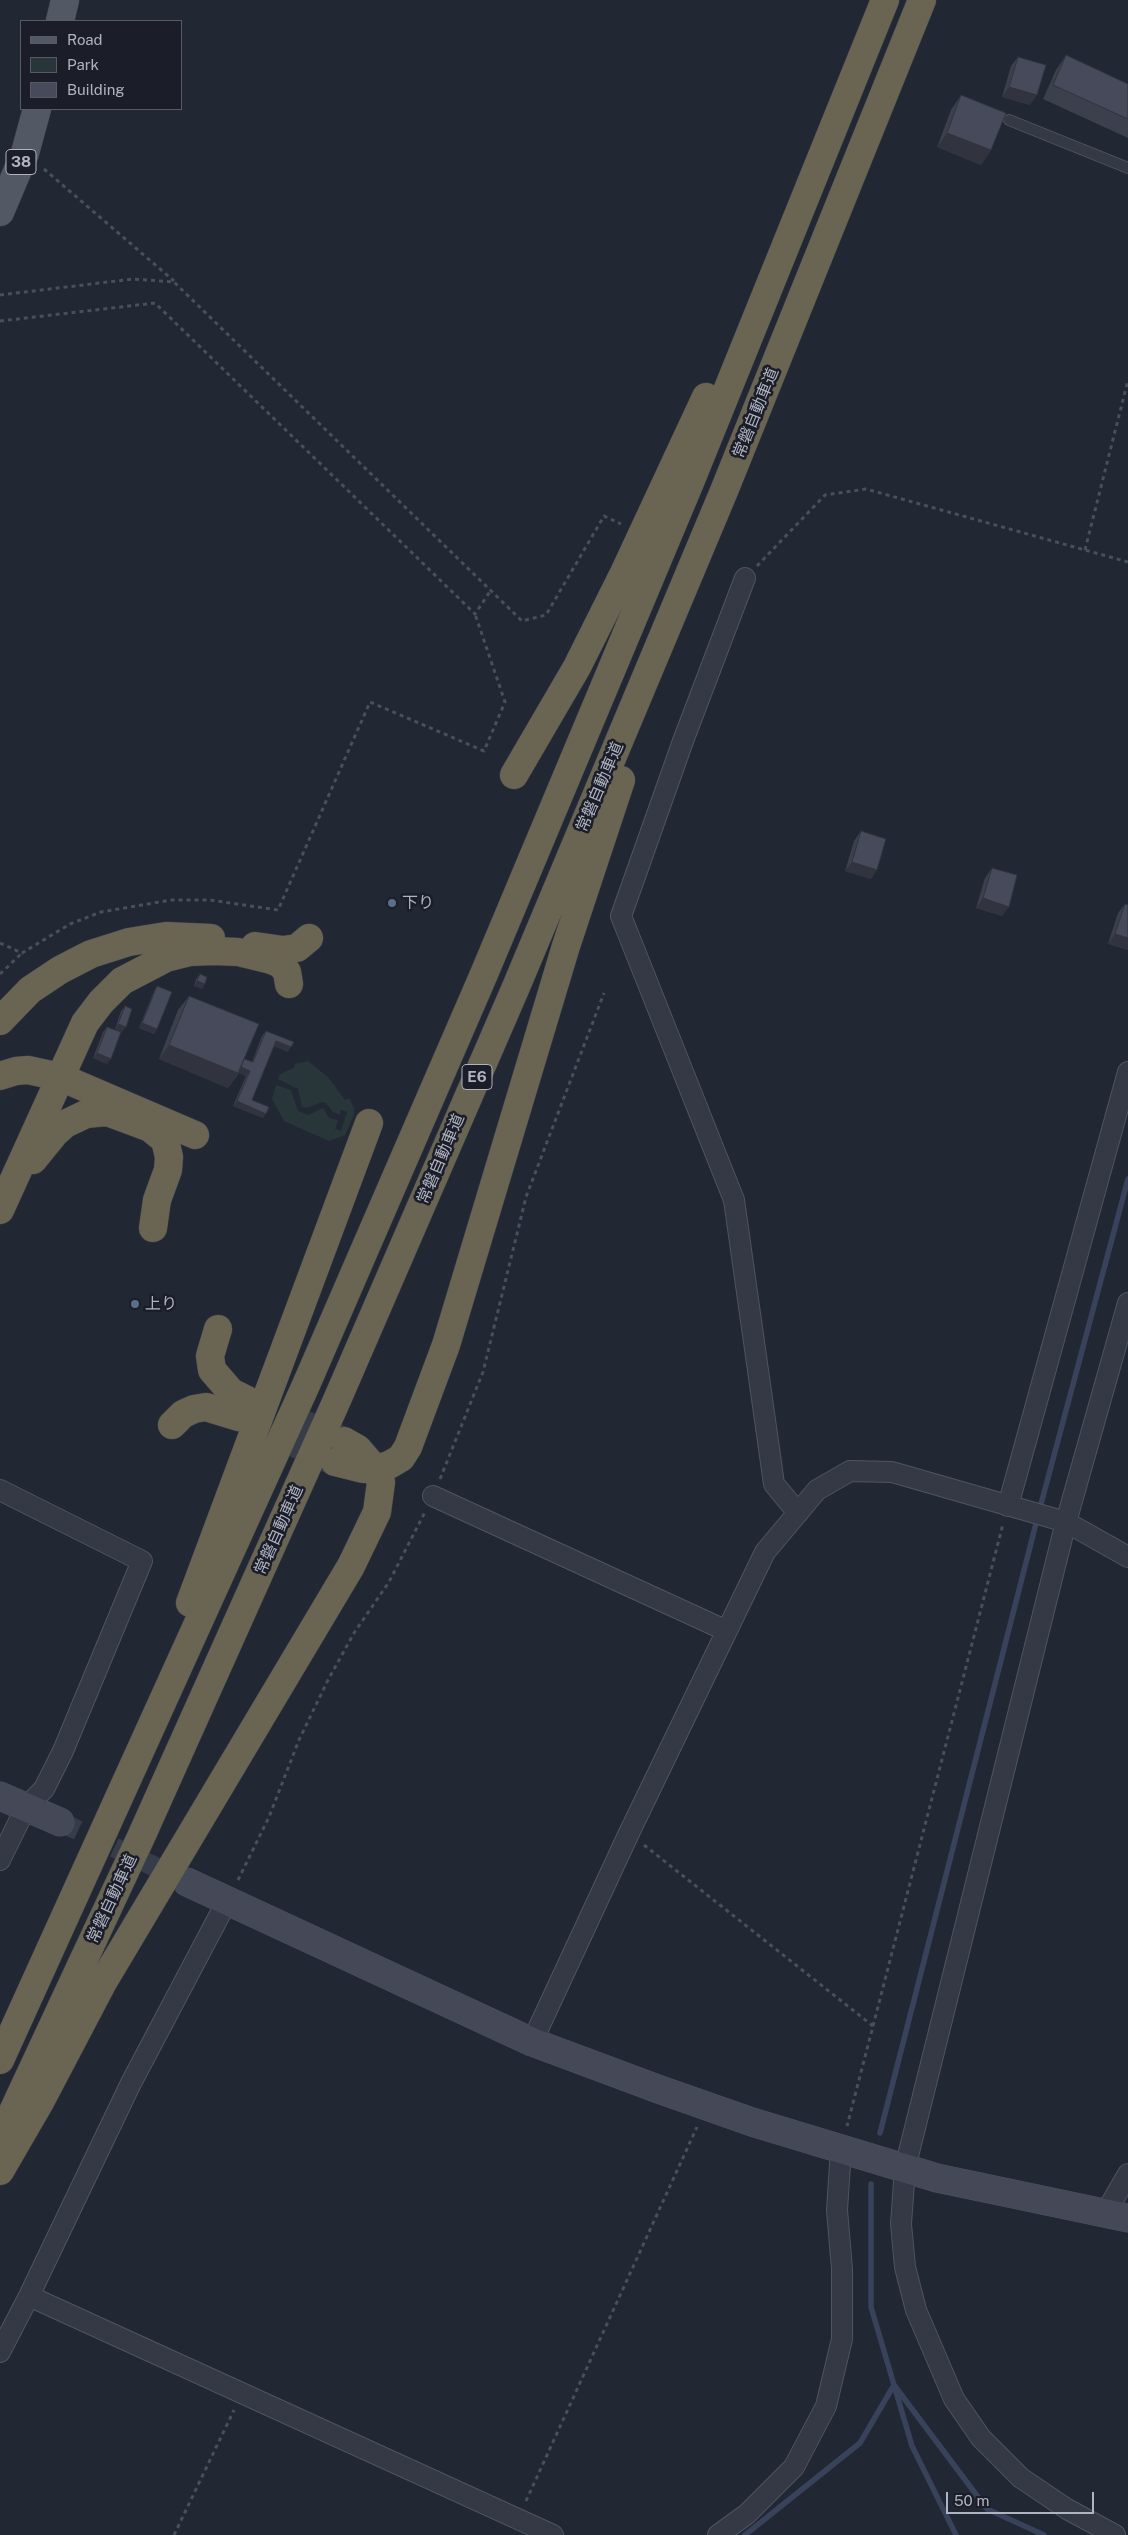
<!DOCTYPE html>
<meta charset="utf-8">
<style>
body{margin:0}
#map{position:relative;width:1128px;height:2535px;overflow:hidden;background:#222734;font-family:"Public Sans",sans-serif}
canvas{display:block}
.legend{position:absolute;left:20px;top:20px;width:162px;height:90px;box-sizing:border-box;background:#1b1e29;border:1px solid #575a66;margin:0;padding:6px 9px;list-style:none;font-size:15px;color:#b0b4c1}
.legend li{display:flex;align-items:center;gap:10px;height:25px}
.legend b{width:25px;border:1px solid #575a66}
.scale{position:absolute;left:946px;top:2492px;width:148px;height:22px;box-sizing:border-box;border:2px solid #b0b4c1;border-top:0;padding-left:6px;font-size:15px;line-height:18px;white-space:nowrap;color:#b0b4c1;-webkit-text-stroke:4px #1b1e29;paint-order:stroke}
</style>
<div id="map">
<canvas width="1128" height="2535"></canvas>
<ul class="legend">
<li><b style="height:6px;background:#535865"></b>Road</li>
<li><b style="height:14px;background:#283639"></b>Park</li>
<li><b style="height:14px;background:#464a5a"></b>Building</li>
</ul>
<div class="scale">50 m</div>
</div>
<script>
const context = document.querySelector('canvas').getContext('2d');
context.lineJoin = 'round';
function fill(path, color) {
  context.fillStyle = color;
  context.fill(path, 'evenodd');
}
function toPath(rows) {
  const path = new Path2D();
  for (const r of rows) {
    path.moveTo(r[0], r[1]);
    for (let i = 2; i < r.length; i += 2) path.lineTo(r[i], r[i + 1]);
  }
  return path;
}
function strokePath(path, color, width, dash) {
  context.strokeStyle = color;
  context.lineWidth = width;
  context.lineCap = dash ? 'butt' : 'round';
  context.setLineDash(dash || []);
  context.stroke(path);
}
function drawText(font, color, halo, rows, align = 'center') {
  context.font = font + ' "Public Sans","Noto Sans JP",sans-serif';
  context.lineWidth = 5;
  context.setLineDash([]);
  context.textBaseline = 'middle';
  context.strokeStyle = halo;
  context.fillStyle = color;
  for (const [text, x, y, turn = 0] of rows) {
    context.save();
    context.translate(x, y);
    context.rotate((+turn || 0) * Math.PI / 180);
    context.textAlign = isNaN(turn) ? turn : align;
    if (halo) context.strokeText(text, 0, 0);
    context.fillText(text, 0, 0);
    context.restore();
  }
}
const green = toPath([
 [308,1061,328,1077,345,1100,349,1098,354,1108,354,1115,345,1135,329,1141,284,1121,272,1099,276,1085,291,1090,298,1111,308,1115,323,1108,329,1118,338,1120,335,1129,341,1131,347,1112,341,1110,340,1115,333,1112,326,1103,322,1102,307,1108,302,1107,298,1089,278,1079,280,1074,294,1068,295,1064]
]);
const stream = toPath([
 [880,2133,1041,1504,1128,1179],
 [871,2184,871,2307,912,2446,956,2535],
 [745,2535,860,2443,894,2385,987,2509,1044,2535]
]);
const streetTunnel = toPath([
 [60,1822,181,1879]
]);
const highwayTunnel = toPath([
 [247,1400,344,1441],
 [239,1417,335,1462]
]);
const path = toPath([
 [44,169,174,281],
 [0,295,133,279,174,282,522,621,546,615,604,516,621,524],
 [0,321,155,303,475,614,491,590],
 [1085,550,1128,380],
 [757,566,825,495,866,489,1128,562],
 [0,943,22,953,70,924,101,912,171,900,210,900,278,910,370,702,484,751,505,702,475,614],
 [0,974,22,953],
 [440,1479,483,1372,526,1197,604,993],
 [644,1845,873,2026,847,2126],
 [238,1880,269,1817,299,1740,327,1682,354,1633,389,1582,425,1512],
 [873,2026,1003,1524],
 [526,2501,697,2127],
 [174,2535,234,2410]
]);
const lane = toPath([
 [1009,120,1128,168]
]);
const street = toPath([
 [745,578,683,741,621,916,734,1200,774,1484,798,1513],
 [0,1490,142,1561,63,1751,44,1789,26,1807,0,1860],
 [433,1496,727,1631],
 [1008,1506,1128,1072],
 [532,2042,629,1833,765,1552,817,1490,850,1471,892,1472,1066,1522,1128,1557],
 [1105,2214,1128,2174],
 [29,2296,553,2535],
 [0,2352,29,2296,131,2083,227,1901],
 [718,2535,747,2514,794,2467,826,2406,842,2339,842,2269,837,2210,841,2149],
 [1115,2535,1067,2509,1021,2478,981,2438,954,2399,916,2310,905,2267,901,2224,905,2168,1066,1522,1128,1303]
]);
const secondary = toPath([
 [0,1796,60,1822],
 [187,1882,532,2042,658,2089,752,2122,937,2178,1128,2218]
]);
const primary = toPath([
 [60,21,65,0],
 [0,212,25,153,37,109]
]);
const highway = toPath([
 [514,775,577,667,624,573,706,397],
 [255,946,283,950,297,948,309,938],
 [0,1021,30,990,60,970,91,954,129,942,166,936,211,938],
 [0,1076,16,1071,28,1070,60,1077,195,1135],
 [33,1160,55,1133,65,1124,86,1114,107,1112,150,1128,165,1140,169,1157,168,1170,157,1200,153,1228],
 [0,1210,85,1023,101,1002,122,981,166,958,190,952,214,951,238,952,271,960,281,964,287,972,289,984],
 [218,1329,210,1356,212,1370,231,1392,247,1400],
 [172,1425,183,1414,194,1409,206,1407,239,1417],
 [335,1462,363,1469,375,1469,389,1465,401,1458,408,1447,446,1345,566,946,621,780],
 [190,1603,369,1123],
 [0,2060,306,1385,484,974,691,480,885,0],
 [0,2139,141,1837,337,1400,516,987,724,491,922,0],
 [0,2171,40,2102,103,1982,351,1566,377,1512,381,1482,375,1469,358,1449,344,1441]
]);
const wall = toPath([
 [1066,55,1128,84,1128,138,1043,99,1056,70],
 [1018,57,1030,105,1002,97,1011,66],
 [961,95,991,150,981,165,937,147,951,110],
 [861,831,871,879,845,871,854,841],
 [992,868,1002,916,976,908,985,878],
 [1125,904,1128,905,1128,950,1108,944,1118,913],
 [200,974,202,989,194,986,196,979],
 [157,986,157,1029,154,1034,139,1028,154,991],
 [189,996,244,1059,252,1062,262,1036,266,1031,288,1052,274,1046,252,1100,263,1118,233,1106,246,1076,239,1073,228,1088,159,1059,178,1010],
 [125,1006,122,1032,115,1029,121,1011],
 [107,1027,107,1064,93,1058,103,1032]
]);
const shadedWall = toPath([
 [1009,87,1037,95,1030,105,1002,97],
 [947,133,991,150,981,165,937,147],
 [852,862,877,870,871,879,845,871],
 [983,898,1009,907,1002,916,976,908],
 [1115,934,1128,938,1128,950,1108,944],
 [197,981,205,984,202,989,194,986],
 [142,1023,157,1029,154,1034,139,1028],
 [118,1024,126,1027,122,1032,115,1029],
 [276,1041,291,1047,288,1052,273,1046],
 [169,1045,238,1073,228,1088,159,1059],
 [97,1053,111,1059,107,1064,93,1058],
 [241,1067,250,1071,246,1076,237,1072],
 [237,1101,266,1114,263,1118,233,1106]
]);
const building = toPath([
 [1066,55,1128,84,1128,119,1053,85,1066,55],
 [1018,57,1046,65,1037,95,1009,87,1018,57],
 [961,95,1006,113,991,150,947,133,961,95],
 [861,831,886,839,877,870,852,862,861,831],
 [992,868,1017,875,1009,907,983,898,992,868],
 [1125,904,1128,905,1128,938,1115,934,1125,904],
 [200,974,207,977,205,984,197,981,200,974],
 [157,986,172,992,157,1029,142,1023,157,986],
 [189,996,259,1024,238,1073,169,1045,189,996],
 [125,1006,132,1009,126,1027,118,1024,125,1006],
 [107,1027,121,1032,111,1059,97,1053,107,1027],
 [266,1031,294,1042,291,1047,276,1041,252,1100,269,1107,266,1114,237,1101,250,1071,241,1067,244,1059,253,1062,266,1031]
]);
const markers = [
 [392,903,5,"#5c6f8a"],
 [135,1304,5,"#5c6f8a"]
];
const shields = [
 [21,162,30],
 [477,1077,30]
];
const shieldNames = [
 ["38",21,162],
 ["E6",477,1077]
];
const streetNames = [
 ["常磐自動車道",756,413,-68],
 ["常磐自動車道",600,787,-67],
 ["常磐自動車道",441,1159,-67],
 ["常磐自動車道",279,1530,-66],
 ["常磐自動車道",112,1899,-65]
];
const poiNames = [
 ["下り",402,903],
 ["上り",145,1304]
];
fill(green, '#283639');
strokePath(stream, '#39425b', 5.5);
strokePath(streetTunnel, '#373c49', 20, [20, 10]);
strokePath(highwayTunnel, '#373c49', 28, [28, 14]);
strokePath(lane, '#50545f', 12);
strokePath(street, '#50545f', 22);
strokePath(secondary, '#50545f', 29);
strokePath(primary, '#3f424e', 29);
strokePath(highway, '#3d414c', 29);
strokePath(path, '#455256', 3, [4, 4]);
strokePath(lane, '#353945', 10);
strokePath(street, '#353945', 20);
strokePath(secondary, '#444857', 28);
strokePath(primary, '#535865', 28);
strokePath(highway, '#6a6553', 28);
fill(wall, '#3c404d');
fill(shadedWall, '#31343f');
fill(building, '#464a5a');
strokePath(building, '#31343f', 1);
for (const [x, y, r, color] of markers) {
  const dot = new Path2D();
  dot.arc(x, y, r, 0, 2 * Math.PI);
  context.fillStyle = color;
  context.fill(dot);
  strokePath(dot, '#1b1e29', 2);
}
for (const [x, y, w] of shields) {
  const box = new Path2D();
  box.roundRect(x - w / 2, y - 12.5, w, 25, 4);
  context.fillStyle = '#1b1e29';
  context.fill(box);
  strokePath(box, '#b0b4c1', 1);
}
drawText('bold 15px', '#b0b4c1', null, shieldNames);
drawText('16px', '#b0b4c1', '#1b1e29', streetNames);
drawText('16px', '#b0b4c1', '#1b1e29', poiNames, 'left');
</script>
